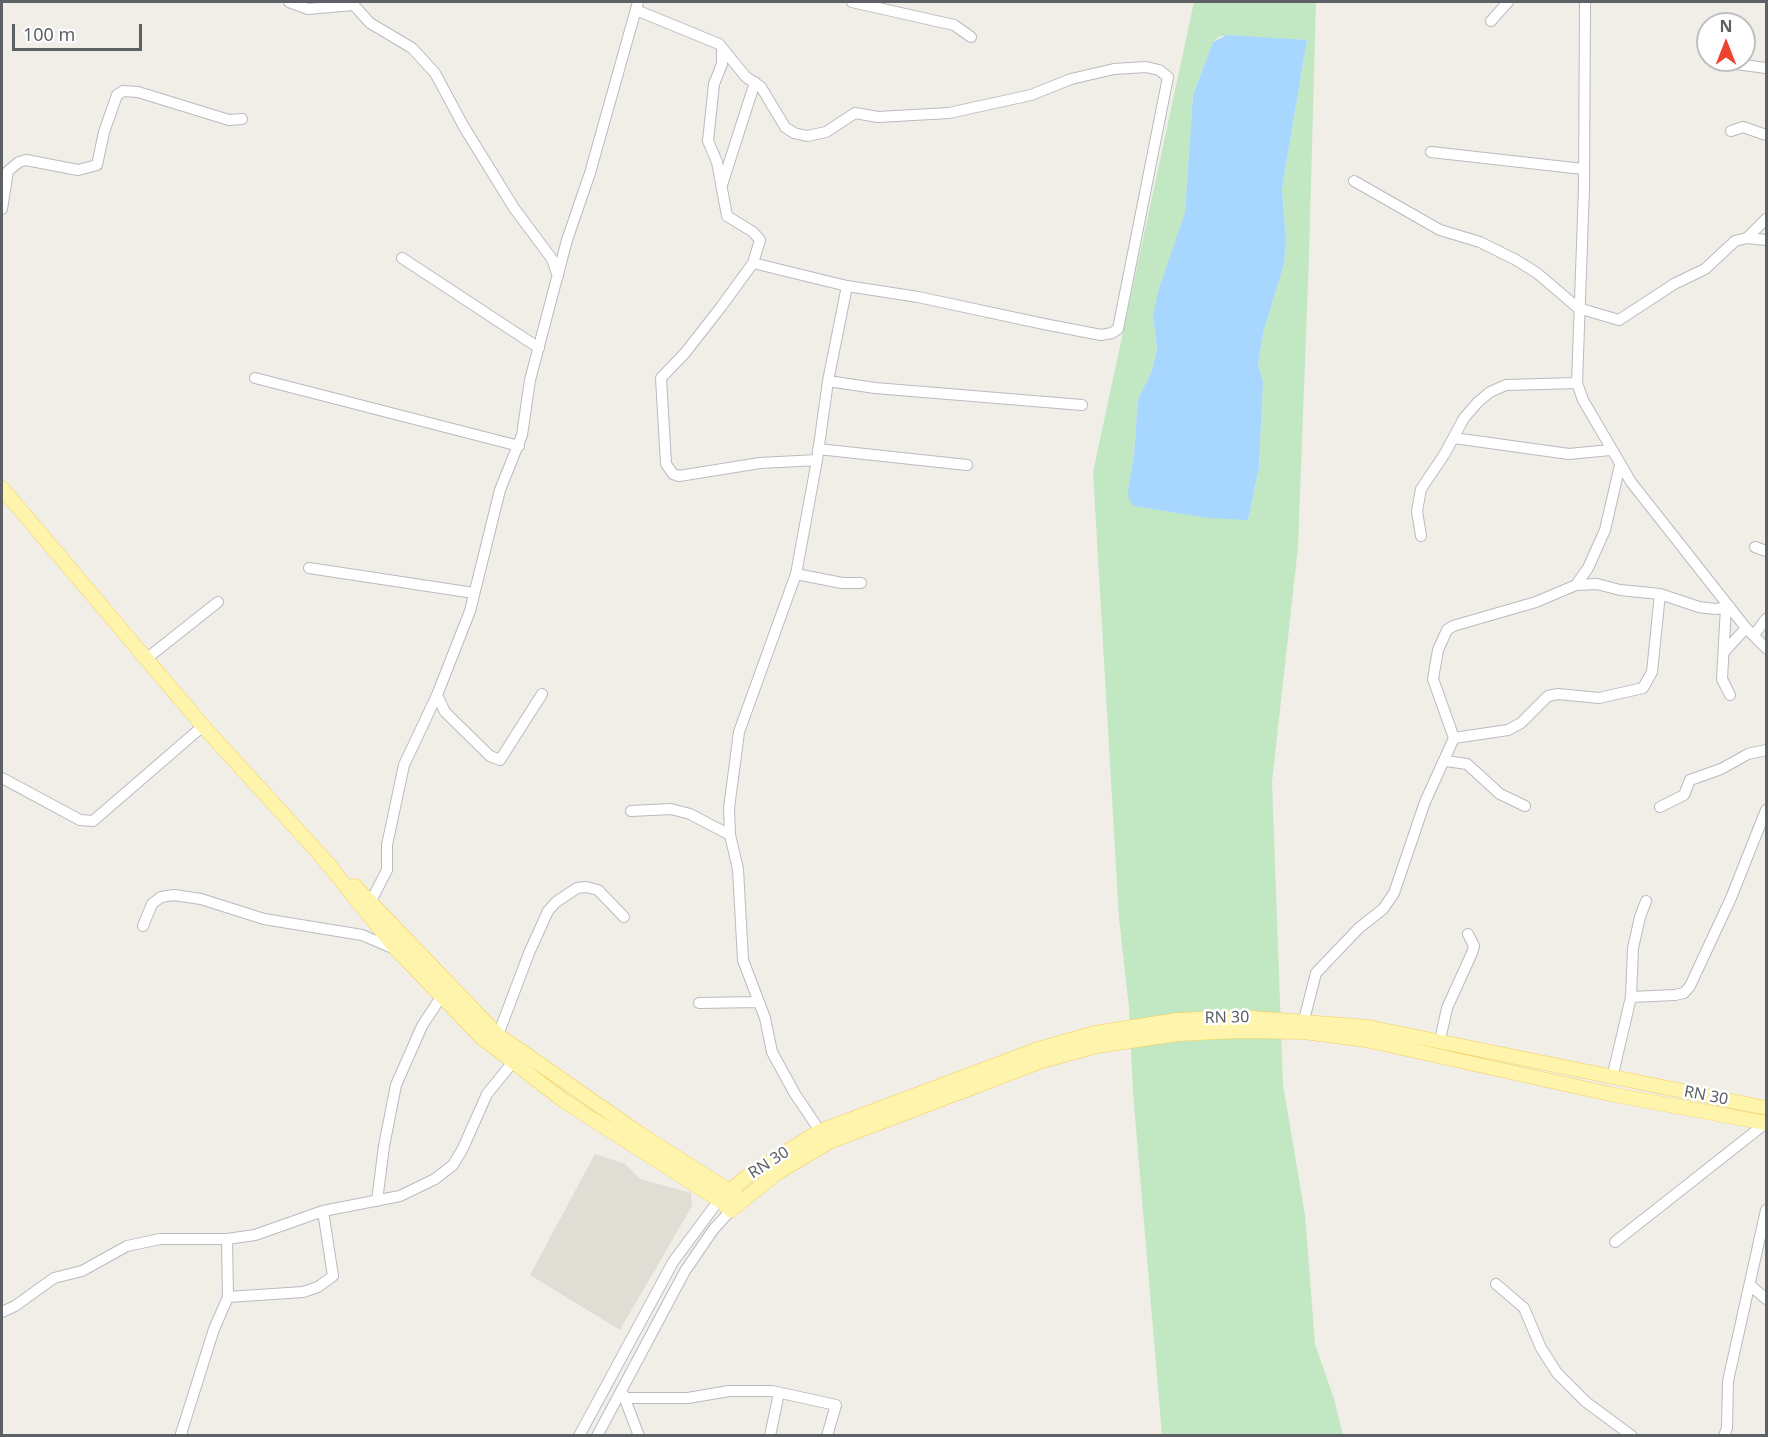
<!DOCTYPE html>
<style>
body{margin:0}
#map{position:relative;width:1768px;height:1437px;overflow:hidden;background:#f0eee6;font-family:"Noto Sans",sans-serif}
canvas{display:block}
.frame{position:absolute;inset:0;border:3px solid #5d6166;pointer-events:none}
.north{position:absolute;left:1696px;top:12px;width:60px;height:60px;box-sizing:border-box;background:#fff;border:2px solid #bec0c2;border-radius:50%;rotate:0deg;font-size:16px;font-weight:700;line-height:24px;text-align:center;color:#5d6166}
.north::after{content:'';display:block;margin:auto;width:21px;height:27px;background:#ed442f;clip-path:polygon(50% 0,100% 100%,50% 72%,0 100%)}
.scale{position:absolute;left:12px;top:24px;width:130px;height:27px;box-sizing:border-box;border:3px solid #5d6166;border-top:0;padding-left:8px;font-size:18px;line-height:21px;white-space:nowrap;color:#5d6166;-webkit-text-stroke:4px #fff;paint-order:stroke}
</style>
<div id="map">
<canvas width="1768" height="1437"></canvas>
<div class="frame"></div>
<div class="north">N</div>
<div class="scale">100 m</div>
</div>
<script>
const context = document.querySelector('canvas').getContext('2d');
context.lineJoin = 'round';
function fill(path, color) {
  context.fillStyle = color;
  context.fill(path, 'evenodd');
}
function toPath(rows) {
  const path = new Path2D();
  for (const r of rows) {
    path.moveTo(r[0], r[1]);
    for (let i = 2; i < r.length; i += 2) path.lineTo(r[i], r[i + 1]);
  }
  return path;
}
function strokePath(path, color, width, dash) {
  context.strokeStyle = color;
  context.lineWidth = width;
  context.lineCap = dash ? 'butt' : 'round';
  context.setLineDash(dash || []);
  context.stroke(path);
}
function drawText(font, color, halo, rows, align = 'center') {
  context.font = font + ' "Noto Sans",sans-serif';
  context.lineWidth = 5;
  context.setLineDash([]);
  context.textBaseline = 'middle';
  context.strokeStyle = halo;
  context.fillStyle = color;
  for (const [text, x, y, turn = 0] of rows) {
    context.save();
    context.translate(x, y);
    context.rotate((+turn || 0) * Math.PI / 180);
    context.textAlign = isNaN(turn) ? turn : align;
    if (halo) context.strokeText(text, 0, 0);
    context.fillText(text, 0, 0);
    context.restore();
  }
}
const education = toPath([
 [595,1154,625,1164,640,1179,691,1193,692,1206,620,1330,530,1275]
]);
const green = toPath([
 [1194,2,1316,2,1309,255,1298,547,1272,782,1283,1085,1305,1215,1315,1344,1334,1399,1343,1435,1162,1436,1133,1092,1129,1008,1119,918,1093,472],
 [1220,36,1307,40,1282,189,1286,240,1284,265,1264,329,1258,366,1263,382,1259,468,1248,520,1128,489,1134,455,1138,399,1152,371,1157,348,1153,317,1185,212,1193,95,1213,42]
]);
const water = toPath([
 [1227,35,1307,40,1282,189,1286,240,1284,265,1264,329,1258,365,1263,382,1259,468,1248,520,1208,518,1134,506,1129,500,1128,489,1134,455,1138,399,1152,371,1157,348,1153,317,1158,292,1185,212,1193,95,1213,42]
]);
const minor = toPath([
 [289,2,308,9,353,5],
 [351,2,370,23,412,48,435,73,464,127,514,208,552,259,558,276],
 [852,2,954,25,971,37],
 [1585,2,1584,188,1577,383,1583,400,1631,482,1746,628,1766,648],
 [636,10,719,44,746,77,761,87,785,127,794,133,807,136,826,132,855,113,878,117,949,113,1031,95,1071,79,1114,69,1146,67,1159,70,1168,77,1118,329,1112,333,1101,335,1044,324,918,297,847,286,753,263],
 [1491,21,1508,2],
 [722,48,722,64,714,84,708,141,717,162,727,216,753,232,760,240,753,263,721,307,685,353,661,378,666,464,673,474,679,476,760,463,817,460],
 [1729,63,1766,68],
 [1731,131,1743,127,1766,135],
 [1431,152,1583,169],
 [1354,181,1440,230,1480,242,1516,260,1537,273,1578,308],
 [722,185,755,82],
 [2,209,8,171,19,162,26,160,78,170,97,165,104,132,117,95,123,91,138,92,229,120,242,119],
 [1747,238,1766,219],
 [402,258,539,348],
 [1578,308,1619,320,1674,284,1705,269,1735,241,1747,238,1766,240],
 [255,378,519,446],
 [828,381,875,388,1082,405],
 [1454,438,1569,454,1610,450],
 [818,449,967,465],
 [1421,536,1417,511,1421,489,1444,455,1464,418,1478,402,1490,392,1506,385,1577,383],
 [1755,547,1766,551],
 [309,568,474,593],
 [796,574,842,583,861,583],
 [1576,585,1588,568,1605,530,1620,465],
 [1726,607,1722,679,1730,695],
 [1754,635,1766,619],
 [1725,651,1746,628],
 [146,659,218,602],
 [437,695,445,712,490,756,500,760,542,694],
 [1454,738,1508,730,1521,723,1548,696,1558,694,1599,698,1643,688,1652,672,1660,594],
 [1446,761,1467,764,1500,794,1525,806],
 [2,778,80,820,93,821,203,726],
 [1660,807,1684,795,1690,780,1721,769,1748,754,1766,750],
 [631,811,671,809,690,814,730,835],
 [371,901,387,870,387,845,404,765,437,695,470,611,500,490,522,435,530,380,567,240,590,173,638,2],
 [143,926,152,904,161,897,174,895,201,899,264,919,362,935,397,950],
 [1631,997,1633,948,1640,917,1646,901],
 [699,1003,759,1002],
 [1304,1020,1316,973,1359,928,1383,909,1394,893,1425,802,1454,738,1433,679,1438,650,1447,630,1453,626,1536,602,1576,585,1597,584,1620,590,1660,594,1699,607,1715,609,1730,607],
 [498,1035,529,953,548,911,556,902,577,888,586,887,598,890,624,917],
 [1440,1040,1447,1008,1472,953,1474,946,1468,934],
 [1612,1078,1631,997,1675,995,1684,993,1690,986,1731,898,1766,810],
 [820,1131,795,1094,772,1052,765,1018,743,960,738,869,730,835,729,808,739,732,796,574,817,460,828,381,847,286],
 [377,1201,384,1146,396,1085,422,1026,441,997],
 [1615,1242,1766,1123],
 [1496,1284,1524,1308,1541,1348,1557,1373,1586,1402,1632,1436],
 [1750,1285,1766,1299],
 [228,1297,303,1292,318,1287,333,1276,323,1211],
 [2,1312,15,1306,54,1278,82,1271,127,1246,160,1239,227,1239,255,1235,323,1211,400,1196,435,1179,453,1165,463,1148,487,1094,513,1062],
 [623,1394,639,1436],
 [624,1398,688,1398,729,1391,772,1391,836,1405,827,1436],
 [183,1436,181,1434,214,1329,228,1297,227,1239],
 [579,1436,673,1262,719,1200],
 [597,1436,685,1271,713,1230,731,1210],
 [770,1436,779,1393],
 [1724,1436,1727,1428,1728,1381,1766,1210]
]);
const major = toPath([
 [2,488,203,726,324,859,397,950,481,1037,564,1101,719,1200,731,1210,777,1173,829,1142,1042,1061,1097,1046,1178,1034,1239,1031,1304,1032,1366,1040,1610,1094,1766,1123],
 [355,886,498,1035,640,1134,736,1195],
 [719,1200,750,1174,820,1131,1038,1049,1095,1033,1177,1020,1240,1017,1368,1027,1766,1108]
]);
const streetNames = [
 ["RN 30",1227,1018,-1],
 ["RN 30",1706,1096,11],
 ["RN 30",769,1163,-33]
];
fill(education, '#e0ddd4');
fill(green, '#c2e8c3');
fill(water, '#a7d6ff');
strokePath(minor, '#b8bbc0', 12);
strokePath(major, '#f4ce5a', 15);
strokePath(minor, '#fff', 10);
strokePath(major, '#fff4ac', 14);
drawText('16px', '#5d6166', '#fff', streetNames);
</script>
